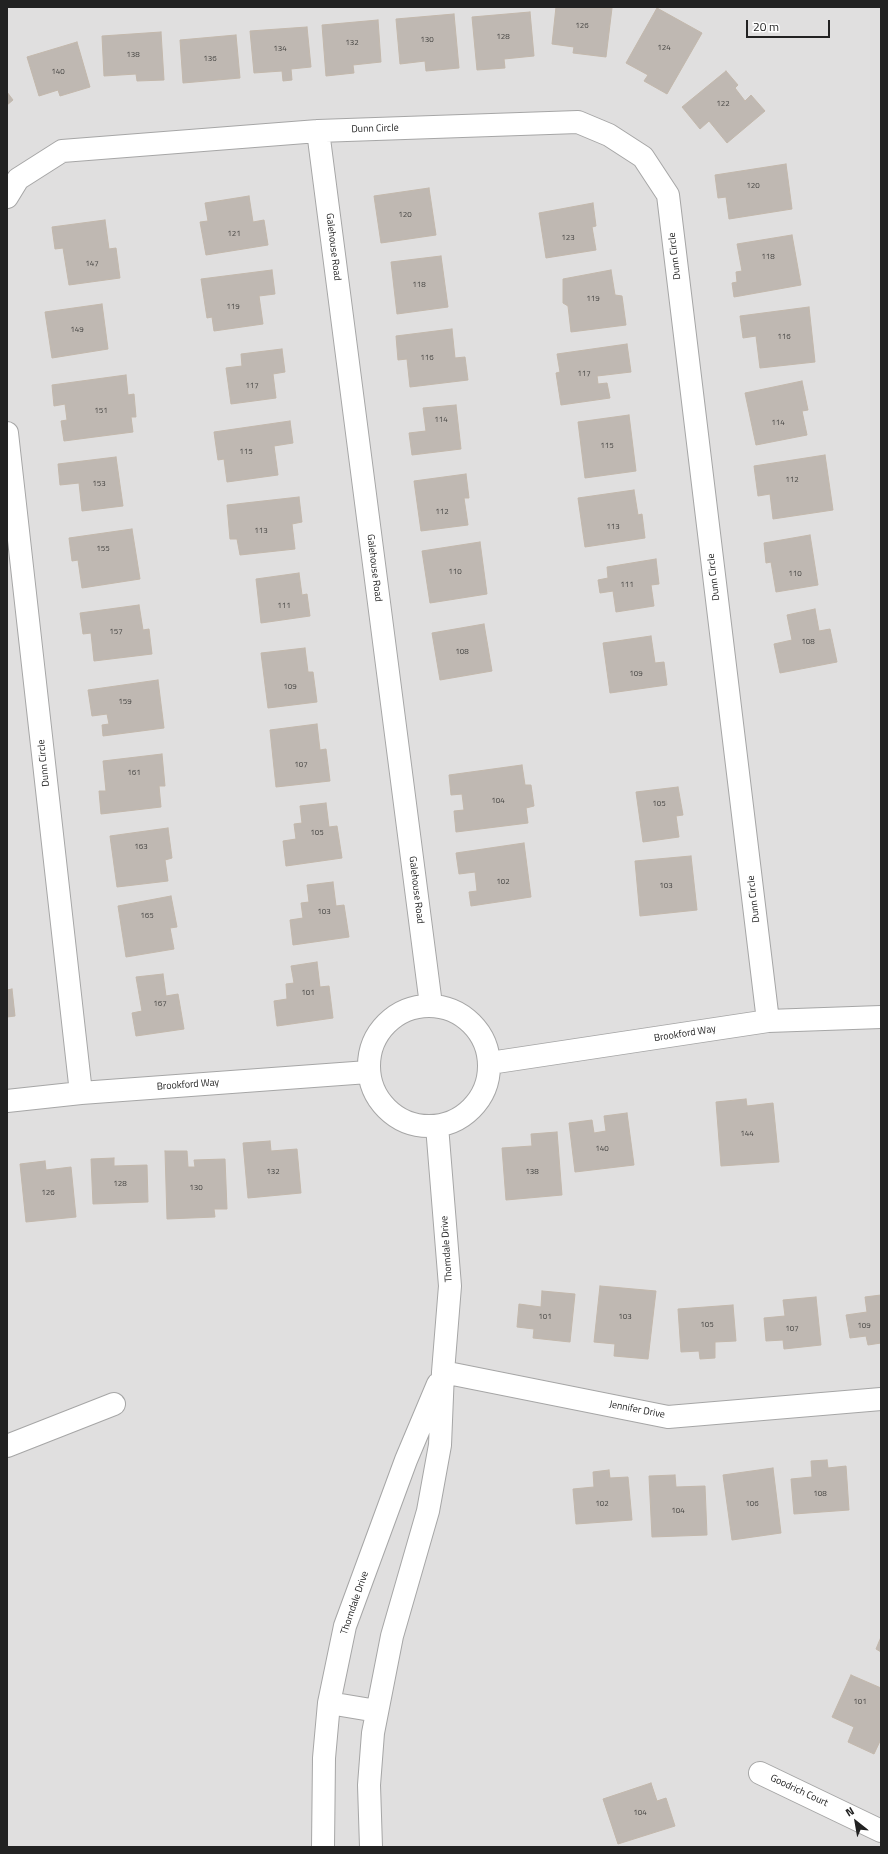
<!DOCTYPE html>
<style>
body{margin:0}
#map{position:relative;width:888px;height:1854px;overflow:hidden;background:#f2efe9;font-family:"Titillium Web",sans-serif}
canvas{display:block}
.frame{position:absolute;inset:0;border:8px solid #222;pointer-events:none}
.north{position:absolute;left:836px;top:1802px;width:40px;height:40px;-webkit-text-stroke:3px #fff;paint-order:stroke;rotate:329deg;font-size:11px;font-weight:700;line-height:16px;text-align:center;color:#222}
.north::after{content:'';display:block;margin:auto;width:14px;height:18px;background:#222;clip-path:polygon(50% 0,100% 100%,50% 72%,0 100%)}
.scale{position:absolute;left:746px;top:20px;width:84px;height:18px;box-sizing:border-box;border:2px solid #222;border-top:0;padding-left:5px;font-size:12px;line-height:14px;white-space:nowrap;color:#222;-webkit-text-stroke:3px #fff;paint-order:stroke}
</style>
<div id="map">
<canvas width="888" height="1854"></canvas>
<div class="frame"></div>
<div class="north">N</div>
<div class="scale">20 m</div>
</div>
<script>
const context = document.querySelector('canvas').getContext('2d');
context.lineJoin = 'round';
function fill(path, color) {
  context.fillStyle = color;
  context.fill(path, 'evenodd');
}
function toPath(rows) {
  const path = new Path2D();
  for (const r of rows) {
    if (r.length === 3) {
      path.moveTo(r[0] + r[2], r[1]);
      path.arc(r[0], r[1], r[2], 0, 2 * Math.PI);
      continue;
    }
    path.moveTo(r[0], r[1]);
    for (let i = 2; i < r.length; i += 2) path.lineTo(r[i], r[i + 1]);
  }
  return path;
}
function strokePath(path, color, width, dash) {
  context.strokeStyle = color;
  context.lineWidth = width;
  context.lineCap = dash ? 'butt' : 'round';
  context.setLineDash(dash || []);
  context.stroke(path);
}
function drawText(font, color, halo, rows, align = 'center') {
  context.font = font + ' "Titillium Web",sans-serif';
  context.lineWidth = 3;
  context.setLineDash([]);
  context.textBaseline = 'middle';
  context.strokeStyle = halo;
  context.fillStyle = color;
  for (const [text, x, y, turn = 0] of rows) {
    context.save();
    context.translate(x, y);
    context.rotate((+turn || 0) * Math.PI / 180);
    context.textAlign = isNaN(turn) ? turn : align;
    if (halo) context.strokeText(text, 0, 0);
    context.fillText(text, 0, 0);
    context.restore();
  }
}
const residential = toPath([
 [7,7,881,7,881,1847,7,1847]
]);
const building = toPath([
 [556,7,612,8,606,57,573,53,574,47,552,44,556,7],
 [657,8,702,33,667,94,644,81,648,75,626,63,657,8],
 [530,12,534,56,504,59,505,68,477,70,472,17,530,12],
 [454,14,459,68,426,71,425,61,400,64,396,19,454,14],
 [378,20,381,62,353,65,354,73,326,76,322,25,378,20],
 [307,27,311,67,291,69,292,80,283,81,282,71,254,73,250,31,307,27],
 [161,32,164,80,137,81,136,74,104,76,102,36,161,32],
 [236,35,240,78,183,83,180,40,236,35],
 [77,42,90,87,60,96,58,90,39,96,27,57,77,42],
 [726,71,738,85,735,88,745,101,751,95,765,111,727,143,709,121,700,129,682,107,726,71],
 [7,92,13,100,7,105,7,92],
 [786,164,792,209,729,219,726,197,718,198,715,175,786,164],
 [429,188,436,235,381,243,374,196,429,188],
 [249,196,253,222,264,220,268,245,206,255,200,222,208,221,205,203,249,196],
 [593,203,596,226,592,227,596,250,546,258,539,213,593,203],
 [105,220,109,249,116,248,120,278,69,285,63,248,55,249,52,227,105,220],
 [792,235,801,285,734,297,732,283,737,282,736,272,742,271,737,244,792,235],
 [441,256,448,307,397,314,391,262,441,256],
 [272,270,275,294,259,296,263,324,214,331,212,317,207,318,201,279,272,270],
 [611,270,615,295,622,296,626,325,571,332,568,306,563,303,563,279,611,270],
 [102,304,108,349,52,358,45,312,102,304],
 [809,307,815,362,760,368,756,336,743,338,740,316,809,307],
 [452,329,455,358,465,357,468,380,410,387,407,359,398,360,396,336,452,329],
 [627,344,631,372,597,376,598,384,607,383,610,398,561,405,556,373,560,372,557,354,627,344],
 [282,349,285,372,273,374,276,398,231,404,226,368,242,366,241,354,282,349],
 [126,375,128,395,134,394,136,417,131,417,133,432,64,441,61,421,67,420,65,404,54,406,52,385,126,375],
 [802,381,808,410,802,411,807,435,756,445,745,393,802,381],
 [456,405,461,449,412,455,409,433,426,431,423,408,456,405],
 [629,415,636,471,585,478,578,422,629,415],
 [290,421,293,443,274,446,278,475,227,482,224,459,218,460,214,432,290,421],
 [825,455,833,510,773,519,770,494,758,496,754,466,825,455],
 [116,457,123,506,82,511,79,483,60,485,58,464,116,457],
 [466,474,469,498,464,498,468,525,421,531,414,481,466,474],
 [634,490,638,515,642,514,645,538,585,547,578,498,634,490],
 [299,497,302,522,292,524,295,549,240,555,237,539,230,539,227,505,299,497],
 [132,529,140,579,82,588,78,560,72,561,69,538,132,529],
 [810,535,818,585,776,592,771,562,766,563,764,543,810,535],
 [480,542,487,594,430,603,422,551,480,542],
 [656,559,659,584,651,585,654,606,616,612,613,591,600,593,598,580,608,578,607,567,656,559],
 [299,573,302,595,307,594,310,616,261,623,256,579,299,573],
 [139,605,143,630,149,629,152,654,94,661,91,633,83,634,80,613,139,605],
 [815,609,819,631,830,629,837,662,780,673,774,644,792,640,787,615,815,609],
 [484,624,492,671,440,680,432,633,484,624],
 [651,636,655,663,664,662,667,685,610,693,603,643,651,636],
 [305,648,308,672,313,672,317,702,268,708,261,653,305,648],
 [158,680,164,728,103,736,102,725,109,724,107,714,92,716,88,690,158,680],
 [317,724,320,750,326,749,330,781,276,787,270,730,317,724],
 [162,754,165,786,159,786,161,807,101,814,99,791,106,791,103,761,162,754],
 [522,765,525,785,531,785,534,806,526,808,528,823,456,832,454,811,464,810,462,794,451,795,449,775,522,765],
 [678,787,683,815,676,816,679,837,643,842,636,792,678,787],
 [326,803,329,827,337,826,342,858,286,866,283,841,296,839,294,824,302,823,300,806,326,803],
 [168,828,172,858,165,860,168,881,117,887,110,836,168,828],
 [524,843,531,897,471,906,469,892,477,891,475,872,459,874,456,853,524,843],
 [691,856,697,910,640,916,635,861,691,856],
 [333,882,336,906,344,905,349,937,293,945,290,920,303,918,301,903,309,902,307,885,333,882],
 [171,896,177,927,170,928,174,949,126,957,118,906,171,896],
 [317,962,320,987,329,986,333,1018,277,1026,274,1001,287,999,286,984,294,983,291,966,317,962],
 [163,974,166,996,178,994,184,1029,136,1036,132,1013,142,1011,136,977,163,974],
 [12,989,15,1016,7,1017,7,990,12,989],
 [746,1099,747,1106,773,1103,779,1162,721,1166,716,1102,746,1099],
 [627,1113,634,1165,575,1172,569,1123,592,1120,594,1133,606,1131,604,1116,627,1113],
 [557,1132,562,1195,506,1200,502,1148,532,1146,531,1134,557,1132],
 [270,1141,271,1151,297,1149,301,1193,248,1198,243,1143,270,1141],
 [165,1151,187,1151,188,1167,195,1167,194,1160,225,1159,227,1209,214,1209,215,1217,167,1219,165,1151],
 [114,1158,114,1166,147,1165,148,1202,93,1204,91,1159,114,1158],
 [45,1161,46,1170,71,1167,76,1217,26,1222,20,1164,45,1161],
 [600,1286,656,1291,648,1359,614,1356,615,1344,594,1342,600,1286],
 [542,1291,575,1294,570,1342,533,1338,534,1329,517,1327,519,1304,541,1307,542,1291],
 [881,1295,881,1343,868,1345,866,1336,850,1338,846,1315,867,1312,865,1297,881,1295],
 [816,1297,821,1345,784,1349,783,1340,766,1341,764,1318,785,1316,783,1300,816,1297],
 [733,1305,736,1341,715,1342,715,1358,700,1359,699,1351,681,1352,678,1309,733,1305],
 [827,1460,828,1468,846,1466,849,1510,794,1514,791,1479,812,1477,811,1461,827,1460],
 [773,1468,781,1533,732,1540,723,1475,773,1468],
 [609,1470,610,1478,628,1477,632,1520,576,1524,573,1489,594,1487,593,1472,609,1470],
 [675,1475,676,1487,705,1486,707,1535,652,1537,649,1476,675,1475],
 [881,1637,881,1652,876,1649,881,1637],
 [851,1675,881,1688,881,1739,874,1754,848,1742,854,1727,832,1717,851,1675],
 [651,1783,657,1801,666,1798,675,1826,618,1844,603,1799,651,1783]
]);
const minor = toPath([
 [318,131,431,1005],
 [7,197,18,179,62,151,318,131,578,122,609,135,643,157,668,195,768,1021],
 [7,433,81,1093],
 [429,1066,60],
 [490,1063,768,1021,881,1017],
 [7,1101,81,1093,368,1072],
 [443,1372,668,1417,881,1399],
 [7,1446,114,1404],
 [329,1703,377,1711],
 [760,1773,881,1831],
 [323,1847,324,1758,329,1703,345,1626,406,1460,438,1384],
 [371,1847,369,1785,373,1733,392,1636,428,1511,440,1445,443,1372,450,1286,437,1126]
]);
const numberNames = [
 ["126",582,26],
 ["128",503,37],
 ["130",427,40],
 ["132",352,43],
 ["124",664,48],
 ["134",280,49],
 ["138",133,55],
 ["136",210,59],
 ["140",58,72],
 ["122",723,104],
 ["120",753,186],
 ["120",405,215],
 ["121",234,234],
 ["123",568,238],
 ["118",768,257],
 ["147",92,264],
 ["118",419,285],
 ["119",593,299],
 ["119",233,307],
 ["149",77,330],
 ["116",784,337],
 ["116",427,358],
 ["117",584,374],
 ["117",252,386],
 ["151",101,411],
 ["114",441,420],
 ["114",778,423],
 ["115",607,446],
 ["115",246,452],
 ["112",792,480],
 ["153",99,484],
 ["112",442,512],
 ["113",613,527],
 ["113",261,531],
 ["155",103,549],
 ["110",455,572],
 ["110",795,574],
 ["111",627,585],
 ["111",284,606],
 ["157",116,632],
 ["108",808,642],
 ["108",462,652],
 ["109",636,674],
 ["109",290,687],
 ["159",125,702],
 ["107",301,765],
 ["161",134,773],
 ["104",498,801],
 ["105",659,804],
 ["105",317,833],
 ["163",141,847],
 ["102",503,882],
 ["103",666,886],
 ["103",324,912],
 ["165",147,916],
 ["101",308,993],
 ["167",160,1004],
 ["144",747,1134],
 ["140",602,1149],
 ["132",273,1172],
 ["138",532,1172],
 ["128",120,1184],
 ["130",196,1188],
 ["126",48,1193],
 ["101",545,1317],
 ["103",625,1317],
 ["105",707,1325],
 ["109",864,1326],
 ["107",792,1329],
 ["108",820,1494],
 ["102",602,1504],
 ["106",752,1504],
 ["104",678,1511],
 ["101",860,1702],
 ["104",640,1813]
];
const streetNames = [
 ["Dunn Circle",375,129,-2],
 ["Galehouse Road",333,247,83],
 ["Dunn Circle",675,256,-97],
 ["Galehouse Road",374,568,83],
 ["Dunn Circle",714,577,-97],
 ["Dunn Circle",44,763,-96],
 ["Galehouse Road",416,890,83],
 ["Dunn Circle",754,899,-97],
 ["Brookford Way",685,1034,-9],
 ["Brookford Way",188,1085,-4],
 ["Thorndale Drive",447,1249,-94],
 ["Jennifer Drive",637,1410,11],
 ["Thorndale Drive",355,1603,-71],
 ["Goodrich Court",799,1791,25]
];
fill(residential, '#e0dfdf');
fill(building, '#bfb8b2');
strokePath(building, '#c3b8ac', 1);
strokePath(minor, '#a6a6a6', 24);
strokePath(minor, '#fff', 22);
drawText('8px', '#494846', null, numberNames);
drawText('10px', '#222', '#fff', streetNames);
</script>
